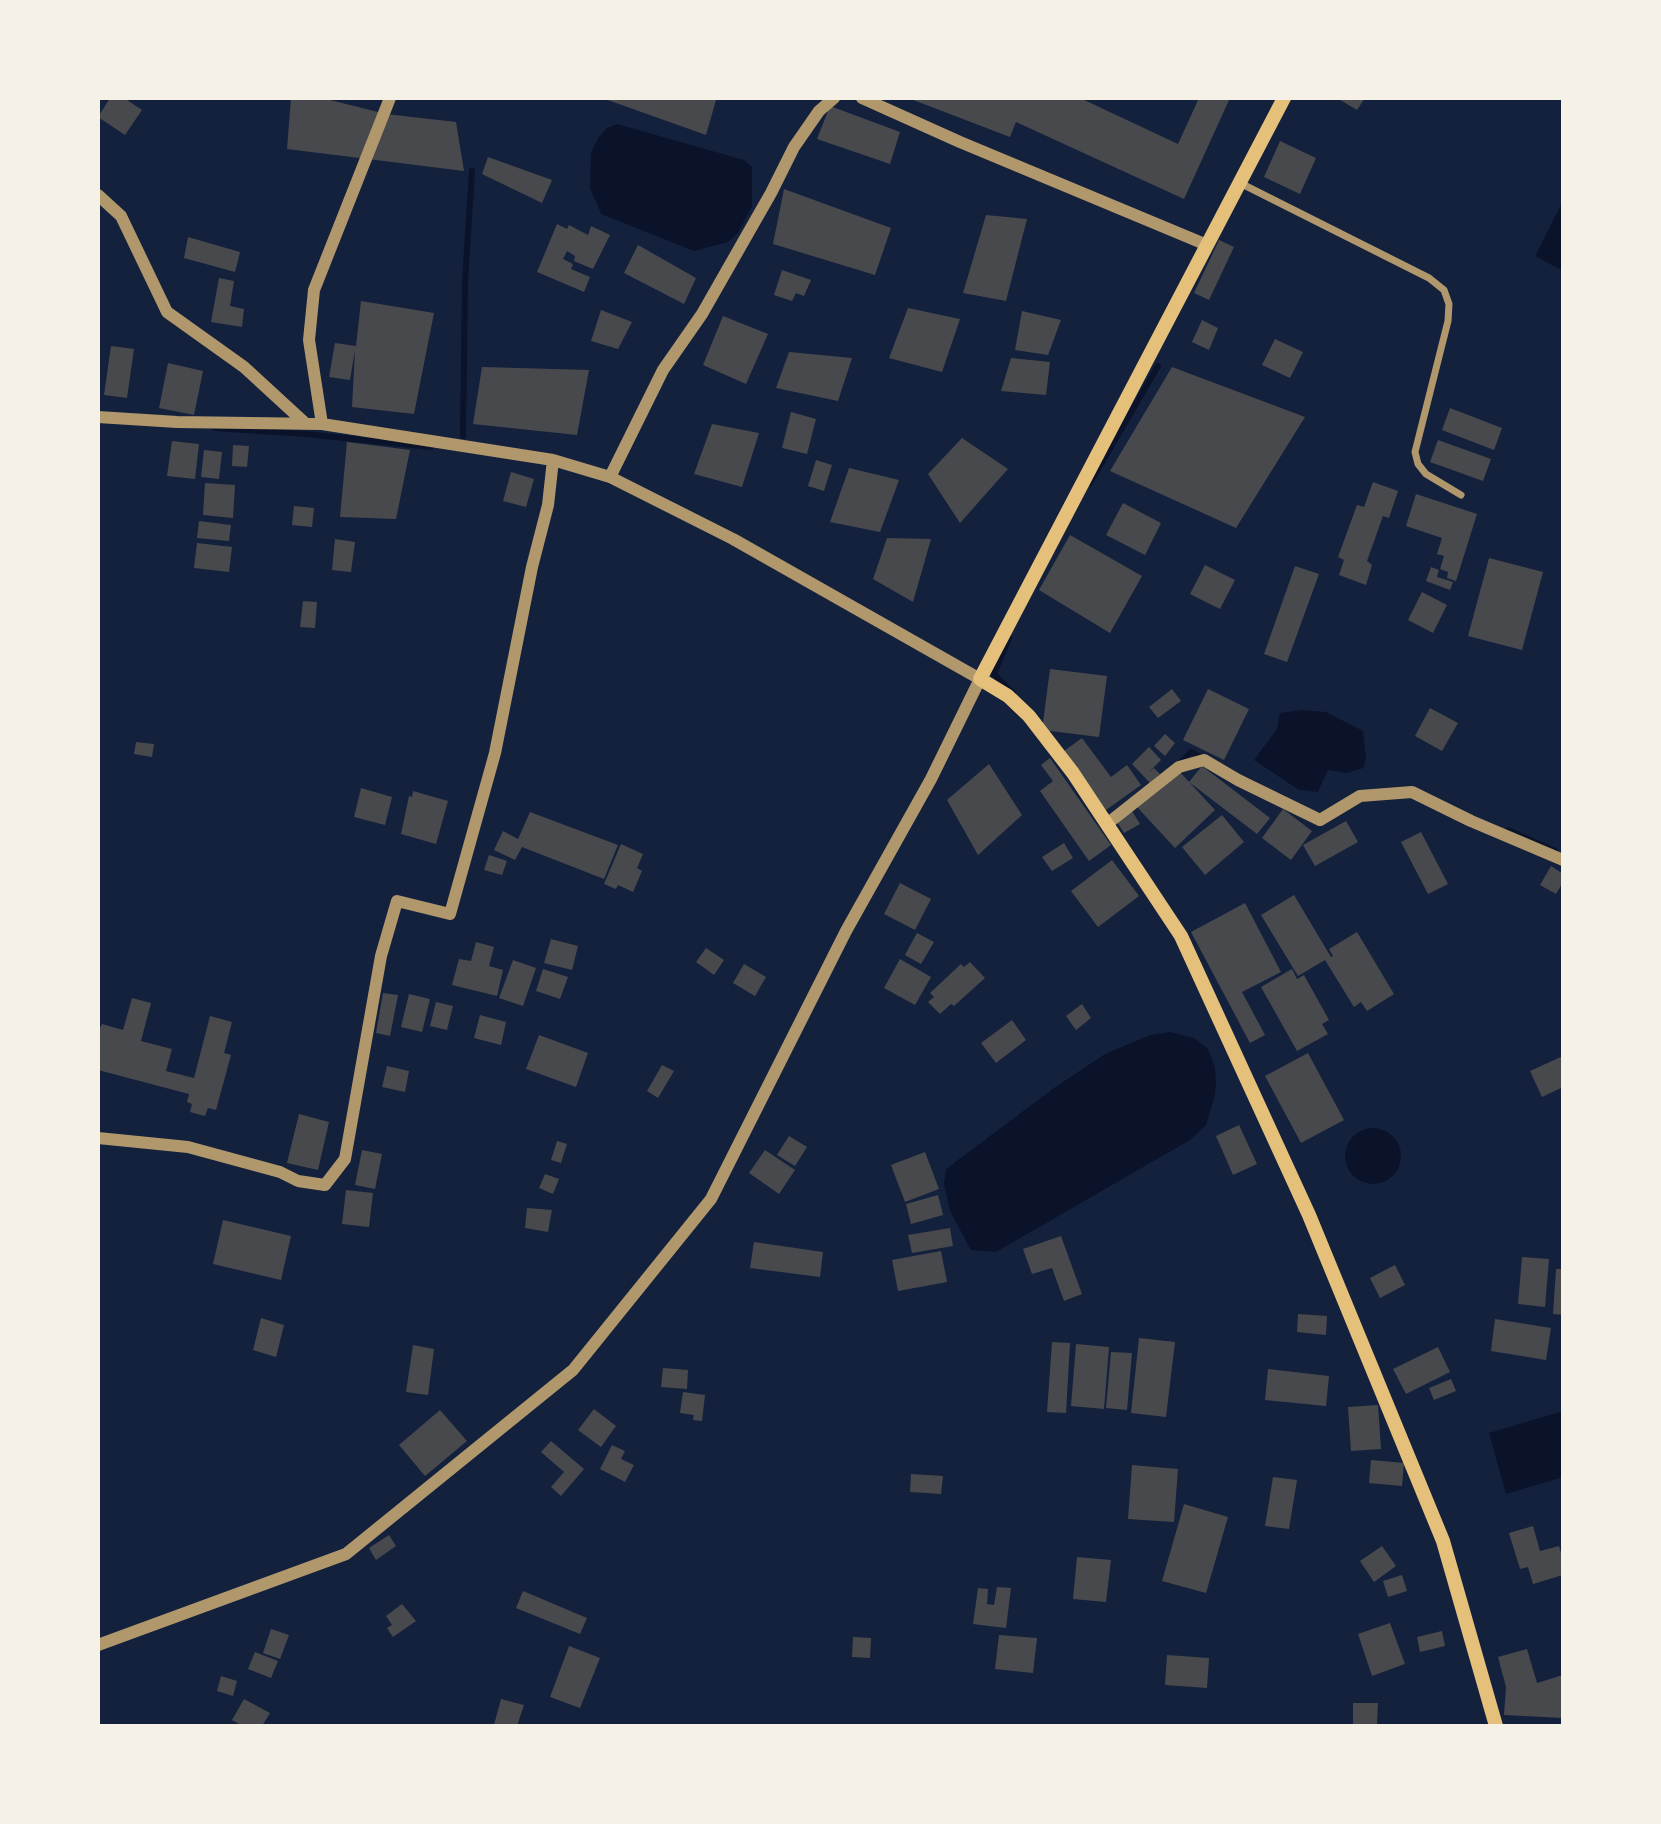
<!DOCTYPE html>
<style>
body{margin:0}
#map{position:relative;width:1661px;height:1824px;overflow:hidden;background:#14213d;font-family:"Public Sans",sans-serif}
canvas{display:block}
.frame{position:absolute;inset:0;border:100px solid #f6f1e7;pointer-events:none}
</style>
<div id="map">
<canvas width="1661" height="1824"></canvas>
<div class="frame"></div>
</div>
<script>
const context = document.querySelector('canvas').getContext('2d');
context.lineJoin = 'round';
function fill(path, color) {
  context.fillStyle = color;
  context.fill(path, 'evenodd');
}
function toPath(rows) {
  const path = new Path2D();
  for (const r of rows) {
    if (r.length === 3) {
      path.moveTo(r[0] + r[2], r[1]);
      path.arc(r[0], r[1], r[2], 0, 2 * Math.PI);
      continue;
    }
    path.moveTo(r[0], r[1]);
    for (let i = 2; i < r.length; i += 2) path.lineTo(r[i], r[i + 1]);
  }
  return path;
}
function strokePath(path, color, width, dash) {
  context.strokeStyle = color;
  context.lineWidth = width;
  context.lineCap = dash ? 'butt' : 'round';
  context.setLineDash(dash || []);
  context.stroke(path);
}
const water = toPath([
 [617,124,744,160,752,167,752,206,738,233,728,242,694,251,601,214,590,188,591,153,598,138,607,128],
 [1563,201,1563,271,1535,256],
 [1302,710,1326,712,1363,731,1366,759,1363,768,1347,773,1328,770,1318,792,1299,790,1254,760,1277,729,1280,713],
 [1170,1032,1194,1038,1208,1049,1215,1067,1216,1082,1215,1095,1206,1125,1190,1140,996,1252,971,1250,950,1211,944,1184,946,1169,1054,1088,1105,1054,1150,1035],
 [1373,1156,28],
 [1563,1411,1563,1477,1506,1494,1489,1433]
]);
const stream = toPath([
 [215,428,305,434,431,447],
 [463,436,465,281,472,171],
 [1090,483,1158,366],
 [1009,638,994,674,1013,693],
 [1179,764,1191,752,1204,759],
 [1508,830,1555,851]
]);
const building = toPath([
 [110,98,124,98,142,110,125,135,98,117],
 [291,98,322,98,386,114,456,122,464,171,287,149],
 [602,98,713,98,716,100,706,135],
 [908,98,1080,98,1178,144,1199,98,1230,98,1184,199,1016,122,1010,137],
 [1337,98,1365,98,1357,110],
 [830,106,900,132,890,164,817,139],
 [1280,141,1316,158,1300,194,1264,177],
 [488,157,552,180,542,203,482,174],
 [784,189,891,228,875,275,773,244],
 [986,215,1027,219,1006,301,963,293],
 [557,224,567,229,569,225,588,235,591,226,610,235,593,269,574,261,575,256,567,251,563,259,573,264,571,269,590,277,584,292,537,272],
 [188,237,240,252,235,272,184,258],
 [1219,240,1234,247,1209,300,1194,293],
 [638,245,696,278,684,304,624,273],
 [782,270,811,280,804,296,796,293,792,301,774,295],
 [219,278,234,281,230,306,244,309,242,327,211,322],
 [361,301,434,313,414,414,352,407,355,350,350,380,329,377,335,343,356,346],
 [908,308,960,319,942,372,889,358],
 [601,310,632,322,618,349,591,341],
 [1022,311,1061,320,1048,355,1015,350],
 [723,316,768,334,746,384,703,365],
 [1202,320,1218,328,1209,350,1192,342],
 [1275,339,1303,352,1290,378,1262,365],
 [111,346,134,349,127,398,104,395],
 [789,352,852,358,838,401,776,388],
 [1011,358,1050,362,1046,395,1001,391],
 [168,363,203,371,194,415,159,408],
 [482,367,589,370,577,435,473,424],
 [1172,367,1305,417,1236,528,1110,471],
 [1450,408,1502,428,1494,450,1442,430],
 [791,412,816,419,807,454,782,448],
 [712,424,759,433,742,487,694,474],
 [962,438,1008,469,960,523,928,474],
 [1438,440,1491,459,1483,481,1430,462],
 [172,441,199,444,195,479,167,476],
 [347,442,410,450,396,519,340,517],
 [233,445,249,446,247,467,232,466],
 [204,450,222,452,219,479,201,477],
 [816,460,832,465,824,491,808,486],
 [849,468,899,480,880,532,830,522],
 [511,472,534,479,526,507,503,501],
 [1373,482,1398,491,1389,518,1383,516,1367,561,1372,565,1366,585,1339,575,1344,560,1338,557,1357,505,1364,507],
 [205,483,235,485,233,518,203,515],
 [1416,494,1477,514,1456,581,1447,578,1448,572,1440,569,1444,556,1437,554,1442,538,1406,526],
 [1123,503,1161,523,1145,555,1106,535],
 [294,506,314,508,312,527,292,525],
 [199,521,231,525,229,541,197,538],
 [1070,535,1142,576,1110,633,1039,590],
 [887,538,931,539,913,602,873,579],
 [335,539,355,542,351,572,332,570],
 [197,543,232,547,229,572,194,568],
 [1489,558,1543,572,1522,650,1468,636],
 [1205,565,1235,580,1220,609,1190,594],
 [1295,566,1319,574,1287,662,1264,654],
 [1431,567,1439,570,1437,577,1453,582,1450,590,1426,581],
 [1422,592,1447,605,1433,633,1408,620],
 [303,601,317,602,315,628,300,627],
 [1050,669,1107,676,1099,737,1042,730],
 [1172,689,1181,701,1158,718,1149,707],
 [1208,689,1249,709,1224,760,1183,740],
 [1430,708,1458,723,1442,751,1415,736],
 [1165,734,1175,743,1165,756,1154,746],
 [1082,738,1111,777,1127,765,1141,785,1106,810,1064,751],
 [136,742,154,744,152,757,134,754],
 [1149,747,1161,760,1148,773,1154,768,1160,774,1150,783,1132,764],
 [1050,758,1111,845,1089,861,1040,791,1053,781,1041,765],
 [989,764,1022,815,978,855,947,800],
 [1202,766,1270,818,1257,834,1189,782],
 [1178,770,1215,810,1175,848,1137,807],
 [361,788,392,797,385,825,354,817],
 [413,791,448,801,436,844,401,834,409,796,412,797],
 [1283,809,1312,831,1291,860,1262,838],
 [1132,811,1140,824,1124,833,1116,820],
 [530,812,618,845,604,879,522,847,515,860,494,850,503,831,518,839],
 [1222,815,1244,842,1205,875,1182,847],
 [1346,821,1358,842,1315,866,1303,845],
 [1421,832,1448,884,1428,894,1401,842],
 [1064,843,1073,858,1052,871,1042,857],
 [621,844,643,854,637,868,642,871,633,892,618,885,616,889,604,884],
 [489,855,507,861,502,875,484,870],
 [1112,860,1139,896,1098,927,1071,891],
 [1551,866,1563,874,1563,882,1556,894,1540,885],
 [900,883,931,899,915,930,884,914],
 [1294,895,1331,957,1333,956,1329,949,1357,932,1394,994,1367,1011,1361,1002,1354,1007,1325,960,1298,976,1261,915],
 [1245,903,1281,972,1242,992,1265,1035,1250,1043,1191,932],
 [917,933,934,942,921,964,905,955],
 [551,939,578,946,572,970,544,963],
 [476,942,494,947,489,966,503,970,497,996,452,985,459,959,471,961],
 [706,948,724,960,714,975,696,962],
 [900,959,931,977,915,1005,884,988],
 [513,960,536,968,523,1006,499,998],
 [970,962,985,978,954,1006,951,1004,940,1014,928,1002,934,997,930,993,961,964,964,967],
 [744,964,766,977,755,996,733,983],
 [543,969,568,977,560,999,536,991],
 [1292,969,1297,979,1304,975,1329,1020,1322,1024,1328,1034,1297,1051,1261,987],
 [383,993,398,995,390,1036,376,1033],
 [409,994,430,999,422,1032,401,1027],
 [132,998,151,1003,141,1041,172,1049,166,1071,194,1078,210,1016,232,1022,224,1053,231,1055,216,1110,208,1108,205,1116,190,1112,192,1104,187,1102,189,1094,98,1070,98,1032,102,1024,123,1030],
 [436,1002,453,1006,447,1030,430,1026],
 [1082,1004,1091,1018,1076,1030,1066,1016],
 [480,1015,506,1022,501,1045,474,1038],
 [1012,1020,1026,1040,996,1063,981,1043],
 [539,1035,588,1053,576,1087,526,1069],
 [1308,1053,1344,1120,1301,1143,1265,1076],
 [1563,1056,1563,1087,1542,1097,1530,1071],
 [662,1065,674,1071,658,1098,647,1091],
 [387,1066,409,1071,405,1092,382,1087],
 [299,1114,329,1122,318,1170,287,1163],
 [1239,1125,1257,1164,1233,1175,1216,1136],
 [789,1136,807,1147,795,1166,777,1155],
 [557,1141,567,1144,561,1163,551,1160],
 [362,1150,382,1154,375,1189,355,1185],
 [765,1150,795,1170,779,1194,749,1173],
 [925,1152,939,1189,905,1202,891,1165],
 [545,1174,559,1179,553,1194,539,1188],
 [346,1190,373,1193,369,1227,342,1224],
 [938,1195,943,1215,911,1224,906,1204],
 [527,1208,552,1210,548,1232,525,1228],
 [223,1220,291,1236,281,1280,213,1264],
 [950,1228,953,1246,912,1253,908,1235],
 [1061,1236,1082,1294,1064,1301,1052,1268,1032,1274,1023,1249],
 [754,1242,823,1252,820,1277,750,1268],
 [941,1251,947,1282,898,1291,892,1260],
 [1522,1257,1549,1259,1545,1307,1518,1304],
 [1395,1265,1405,1285,1380,1298,1370,1278],
 [1556,1269,1563,1269,1563,1315,1553,1314],
 [1298,1314,1327,1316,1326,1335,1297,1332],
 [261,1318,284,1325,276,1357,253,1350],
 [1495,1319,1551,1328,1546,1360,1491,1351],
 [1139,1338,1175,1342,1166,1417,1131,1413],
 [1052,1342,1070,1343,1066,1413,1047,1412],
 [1076,1344,1109,1347,1104,1409,1071,1406],
 [413,1345,434,1349,428,1395,406,1392],
 [1438,1347,1450,1372,1406,1394,1393,1369],
 [1111,1352,1132,1353,1127,1410,1106,1408],
 [663,1368,688,1370,687,1389,661,1387],
 [1268,1369,1329,1376,1326,1406,1265,1400],
 [1451,1379,1456,1391,1434,1400,1429,1388],
 [683,1392,705,1395,702,1421,693,1420,694,1415,680,1413],
 [1378,1405,1381,1449,1351,1451,1348,1407],
 [594,1409,616,1426,601,1447,578,1430],
 [440,1410,467,1441,425,1476,399,1445],
 [551,1441,584,1469,561,1496,551,1487,564,1472,541,1452],
 [612,1445,625,1451,621,1459,634,1465,625,1482,600,1469],
 [1371,1460,1404,1463,1402,1486,1369,1483],
 [1132,1465,1178,1469,1174,1522,1128,1519],
 [911,1474,943,1476,941,1494,910,1492],
 [1273,1477,1297,1480,1289,1529,1265,1526],
 [1184,1504,1228,1517,1206,1593,1162,1581],
 [1533,1526,1540,1551,1559,1546,1563,1560,1563,1575,1533,1584,1528,1567,1520,1569,1509,1533],
 [389,1535,396,1546,376,1560,369,1548],
 [1382,1546,1396,1566,1374,1582,1360,1561],
 [1077,1557,1111,1560,1106,1602,1073,1599],
 [1402,1575,1407,1591,1388,1597,1383,1581],
 [997,1587,1011,1588,1006,1628,973,1624,978,1588,988,1589,987,1604,994,1605],
 [523,1591,587,1618,580,1634,516,1608],
 [402,1604,416,1621,393,1637,387,1628,392,1625,386,1616],
 [1390,1623,1405,1664,1372,1676,1358,1634],
 [271,1629,289,1635,280,1659,263,1653],
 [1442,1631,1445,1646,1420,1652,1417,1637],
 [999,1635,1037,1638,1033,1673,995,1669],
 [853,1637,871,1638,870,1658,852,1657],
 [569,1646,600,1658,580,1708,550,1697],
 [1527,1649,1537,1683,1563,1675,1563,1718,1504,1715,1506,1687,1498,1657],
 [255,1652,278,1661,271,1678,248,1669],
 [1167,1655,1209,1658,1207,1688,1165,1685],
 [221,1676,237,1681,233,1696,217,1691],
 [244,1699,270,1713,262,1726,243,1726,232,1720],
 [501,1699,524,1705,517,1726,494,1725],
 [1353,1703,1378,1703,1377,1725,1353,1725]
]);
const minor = toPath([
 [1240,183,1429,278,1444,290,1449,304,1448,321,1415,452,1418,464,1426,474,1461,495]
]);
const tertiary = toPath([
 [862,98,960,142,1207,245],
 [98,195,121,216,167,312,244,367,306,424],
 [98,417,177,422,322,424,553,460,610,477,733,539,980,679,931,779,846,931,711,1199,573,1370,346,1554,98,1645],
 [322,424,309,340,314,290,390,98],
 [610,477,663,370,702,314,771,193,794,147,819,111,834,98],
 [1107,824,1179,767,1204,760,1238,780,1320,820,1360,796,1412,792,1471,821,1563,860],
 [98,1138,188,1147,280,1172,298,1181,325,1185,345,1159,381,956,397,901,450,914,495,753,532,567,548,505,553,460]
]);
const secondary = toPath([
 [1284,98,980,679,1008,696,1029,716,1073,773,1181,936,1309,1215,1443,1541,1496,1726]
]);
fill(water, '#0b132b');
strokePath(stream, '#0b132b', 6);
fill(building, '#48494c');
strokePath(minor, '#b1986c', 7);
strokePath(tertiary, '#b1986c', 12);
strokePath(secondary, '#e5c07b', 14);
</script>
